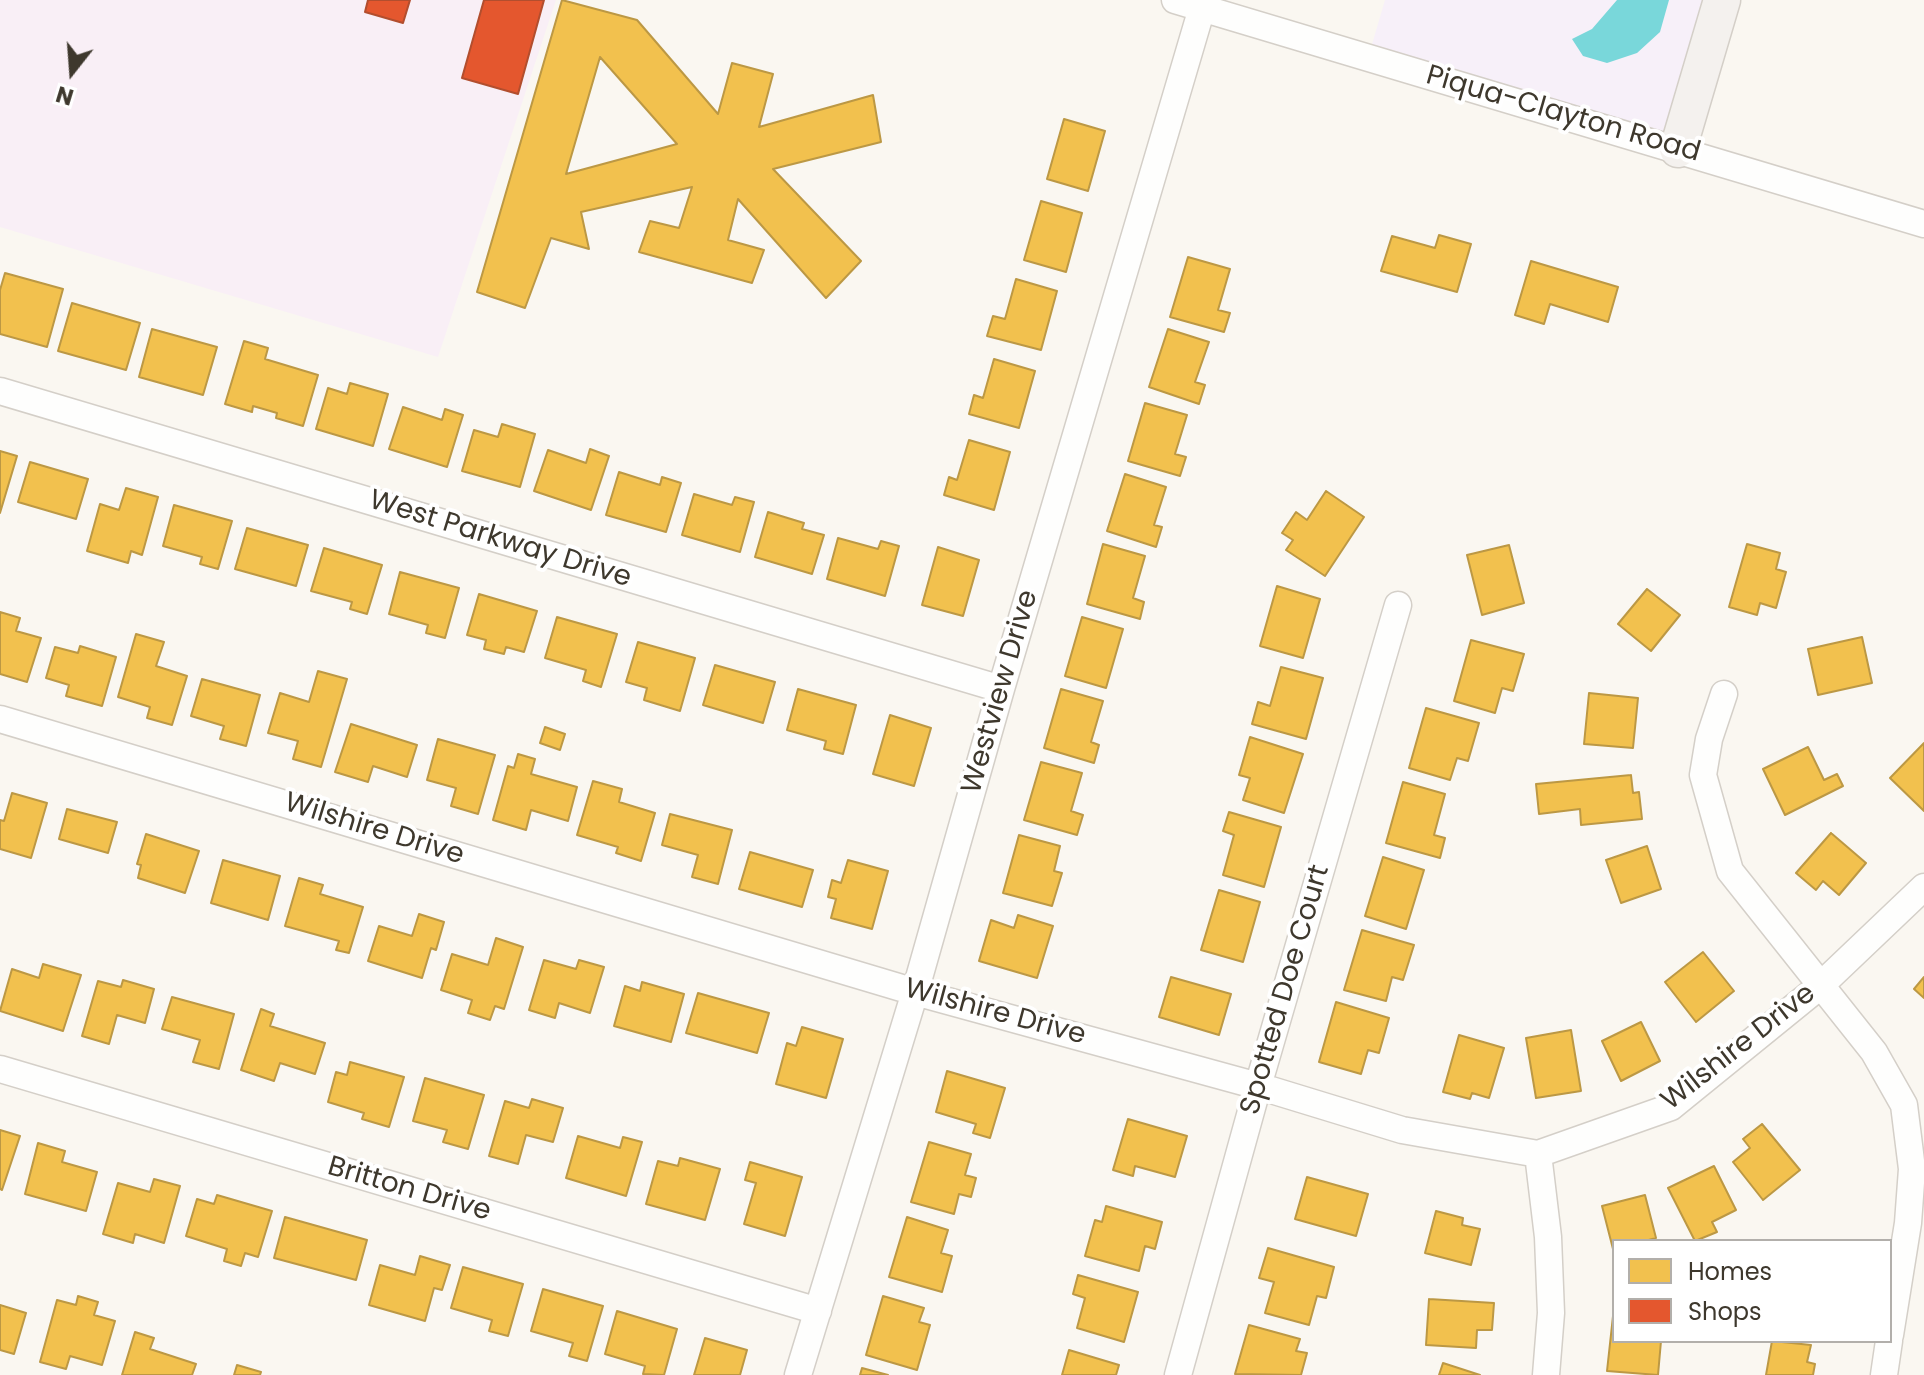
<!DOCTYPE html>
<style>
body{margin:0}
#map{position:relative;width:1924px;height:1375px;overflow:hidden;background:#faf7f1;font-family:Poppins,sans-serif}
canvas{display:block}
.legend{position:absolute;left:1612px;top:1239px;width:280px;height:104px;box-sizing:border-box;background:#fff;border:2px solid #b2afab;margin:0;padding:10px 14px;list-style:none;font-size:24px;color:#3e382d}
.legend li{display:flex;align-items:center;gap:16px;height:40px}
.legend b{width:40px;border:2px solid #b2afab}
.north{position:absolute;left:32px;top:32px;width:80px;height:80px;-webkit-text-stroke:6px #fff;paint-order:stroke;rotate:197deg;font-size:22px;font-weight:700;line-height:32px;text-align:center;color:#3e382d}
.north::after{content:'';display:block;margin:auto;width:28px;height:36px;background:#3e382d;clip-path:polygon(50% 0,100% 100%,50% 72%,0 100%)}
</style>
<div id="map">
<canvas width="1924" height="1375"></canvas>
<ul class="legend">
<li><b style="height:22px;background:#f2c14e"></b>Homes</li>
<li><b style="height:22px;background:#e4572e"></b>Shops</li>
</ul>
<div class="north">N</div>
</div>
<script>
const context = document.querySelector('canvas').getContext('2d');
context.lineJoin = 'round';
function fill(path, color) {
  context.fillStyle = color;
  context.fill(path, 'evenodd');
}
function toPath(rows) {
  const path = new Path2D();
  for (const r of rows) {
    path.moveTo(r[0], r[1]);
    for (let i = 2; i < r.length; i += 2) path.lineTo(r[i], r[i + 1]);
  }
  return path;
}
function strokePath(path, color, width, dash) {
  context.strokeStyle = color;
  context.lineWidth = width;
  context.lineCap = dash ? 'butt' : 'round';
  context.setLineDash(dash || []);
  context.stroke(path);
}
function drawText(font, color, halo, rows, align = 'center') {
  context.font = font + ' Poppins,sans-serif';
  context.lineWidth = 8;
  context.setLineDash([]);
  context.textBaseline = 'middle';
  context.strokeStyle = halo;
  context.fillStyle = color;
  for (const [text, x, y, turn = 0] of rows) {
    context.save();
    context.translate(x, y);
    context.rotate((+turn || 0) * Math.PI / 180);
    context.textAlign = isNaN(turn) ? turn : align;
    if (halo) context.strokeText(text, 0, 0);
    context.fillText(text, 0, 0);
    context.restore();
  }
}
const commercial = toPath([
 [0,0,556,0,438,357,0,227]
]);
const education = toPath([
 [1385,0,1722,0,1678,149,1368,58]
]);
const water = toPath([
 [1617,0,1669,0,1660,32,1637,53,1607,63,1583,56,1572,39,1592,29]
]);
const homes = toPath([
 [562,0,637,20,718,114,732,63,773,74,759,127,873,95,881,142,773,169,861,261,826,298,738,199,728,240,764,250,752,283,639,252,650,221,679,228,692,187,581,212,589,249,551,238,525,308,477,292,562,0],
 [600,57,677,144,566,174,600,57],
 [1064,119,1105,131,1088,191,1047,179,1064,119],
 [1041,201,1082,213,1066,272,1024,260,1041,201],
 [1439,235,1471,244,1457,292,1381,271,1392,236,1435,248,1439,235],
 [1188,257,1230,269,1218,310,1230,313,1224,332,1170,317,1188,257],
 [1531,261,1618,287,1608,322,1550,304,1544,324,1515,315,1531,261],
 [5,273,63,289,47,347,0,334,0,290,5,273],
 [1016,279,1057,291,1041,350,987,336,993,316,1005,319,1016,279],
 [72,303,140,323,126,370,58,351,72,303],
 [152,329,217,347,203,395,139,377,152,329],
 [1168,329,1209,342,1195,382,1205,385,1199,404,1149,387,1168,329],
 [244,341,268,348,265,359,318,375,303,426,276,418,277,413,253,406,252,412,225,404,244,341],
 [994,359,1035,371,1019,428,969,414,974,395,983,398,994,359],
 [350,383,388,394,373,446,316,429,328,388,347,394,350,383],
 [1145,403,1187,415,1175,454,1186,457,1180,476,1128,461,1145,403],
 [403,407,442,420,445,409,463,415,447,467,389,449,403,407],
 [502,424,535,434,520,487,462,471,474,430,498,437,502,424],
 [969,440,1010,452,994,510,944,495,949,477,957,480,969,440],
 [590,449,609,456,591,510,534,491,548,450,586,463,590,449],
 [0,451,17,456,0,513,0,451],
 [30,462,88,479,76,519,18,502,30,462],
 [619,472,660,485,662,477,681,483,666,532,606,515,619,472],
 [1125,474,1166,487,1154,525,1162,527,1156,547,1107,531,1125,474],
 [126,488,158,497,142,555,131,551,128,563,87,551,100,504,119,510,126,488],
 [1326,491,1364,517,1325,576,1286,550,1293,540,1282,533,1296,512,1307,520,1326,491],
 [694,494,732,505,735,497,754,502,740,552,682,535,694,494],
 [174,505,232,521,218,569,200,564,202,557,163,546,174,505],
 [768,512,804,523,802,529,824,535,812,574,755,557,768,512],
 [247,528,308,545,296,586,235,569,247,528],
 [838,538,878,549,881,541,899,546,885,596,827,579,838,538],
 [1103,544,1145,556,1133,598,1144,602,1140,619,1087,604,1103,544],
 [1747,544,1780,553,1776,569,1786,572,1776,608,1760,603,1757,615,1729,607,1747,544],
 [1509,545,1524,603,1482,615,1467,555,1509,545],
 [938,547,979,560,963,616,922,605,938,547],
 [324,548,382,565,367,614,350,609,352,602,311,591,324,548],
 [400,572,459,588,445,638,426,633,428,625,389,614,400,572],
 [1277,586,1320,599,1303,658,1260,646,1277,586],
 [1647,589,1680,615,1651,651,1618,624,1647,589],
 [479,594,537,611,524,652,506,647,504,654,484,649,486,640,467,635,479,594],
 [0,612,20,618,16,631,41,638,27,682,0,674,0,612],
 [557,617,617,634,601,687,583,681,586,670,545,658,557,617],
 [1082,617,1123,629,1106,688,1065,676,1082,617],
 [136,634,164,642,156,666,187,676,172,725,147,718,150,707,118,697,136,634],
 [1862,637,1872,683,1818,695,1808,649,1862,637],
 [1471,640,1524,654,1513,691,1502,688,1495,713,1454,701,1471,640],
 [638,642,695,658,680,711,644,700,647,688,626,682,638,642],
 [80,646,116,657,102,706,66,696,69,685,46,678,55,647,78,653,80,646],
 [715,665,775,682,763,723,703,705,715,665],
 [1281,667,1323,678,1306,739,1252,724,1258,702,1270,706,1281,667],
 [318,671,347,679,321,767,293,759,298,741,268,733,280,693,309,702,318,671],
 [202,679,260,695,246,746,220,739,224,726,191,716,202,679],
 [798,689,856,705,843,754,824,749,826,741,787,730,798,689],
 [1061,689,1103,701,1091,742,1099,745,1094,763,1044,748,1061,689],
 [1589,693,1638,698,1633,748,1584,744,1589,693],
 [1426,708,1479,723,1468,761,1457,758,1450,780,1409,768,1426,708],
 [890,715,931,728,914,786,873,774,890,715],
 [351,724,417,745,407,777,373,766,368,782,335,772,351,724],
 [545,727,565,734,560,750,540,743,545,727],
 [1250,737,1303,754,1284,813,1243,800,1250,778,1239,775,1250,737],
 [438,739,495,755,478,814,451,806,456,788,427,780,438,739],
 [1924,743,1924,811,1890,778,1924,743],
 [1808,747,1824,780,1837,774,1843,786,1785,815,1763,769,1808,747],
 [518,754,535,759,531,774,577,787,568,821,531,810,526,830,493,820,508,766,514,768,518,754],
 [1041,762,1082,773,1071,811,1083,815,1077,835,1024,820,1041,762],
 [1631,775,1633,793,1639,792,1642,819,1581,825,1580,809,1539,814,1536,784,1631,775],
 [593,781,622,789,619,802,655,813,641,861,616,853,618,847,577,835,593,781],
 [1403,782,1445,794,1434,835,1445,838,1440,858,1386,843,1403,782],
 [12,793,47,803,31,858,0,849,0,820,4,821,12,793],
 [67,809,117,822,108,853,59,839,67,809],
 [1229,812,1281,827,1264,887,1223,875,1234,835,1223,831,1229,812],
 [670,814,732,830,718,884,692,877,698,855,662,845,670,814],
 [1831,833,1866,863,1839,895,1823,881,1816,890,1796,873,1831,833],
 [146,834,199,851,185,893,138,878,141,865,137,864,146,834],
 [1019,835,1060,846,1054,871,1062,873,1052,906,1003,893,1019,835],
 [1647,846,1661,889,1621,903,1606,860,1647,846],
 [750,852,813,870,802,907,739,889,750,852],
 [1383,857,1424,870,1406,929,1365,916,1383,857],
 [223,860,280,876,268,920,211,903,223,860],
 [848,860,888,871,872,929,831,918,836,899,828,897,832,880,841,883,848,860],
 [299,878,323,885,320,894,363,907,349,953,336,950,339,941,285,926,299,878],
 [1219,890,1260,902,1243,962,1201,950,1219,890],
 [419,914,444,922,436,950,431,948,422,978,368,961,379,926,412,936,419,914],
 [1018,915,1053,926,1037,978,979,961,991,920,1014,928,1018,915],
 [1362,930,1414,945,1403,980,1392,977,1386,1001,1344,990,1362,930],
 [496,938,523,947,504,1009,495,1006,490,1020,468,1013,472,1000,441,990,452,954,488,965,496,938],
 [1703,952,1734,991,1696,1022,1665,982,1703,952],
 [544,960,576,969,579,960,604,967,590,1013,559,1003,555,1018,529,1010,544,960],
 [43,964,81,975,63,1031,0,1011,12,969,39,978,43,964],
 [1171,977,1231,994,1219,1035,1159,1017,1171,977],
 [1924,977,1924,998,1914,989,1924,977],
 [123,980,154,989,145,1023,117,1015,109,1044,82,1036,98,981,121,987,123,980],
 [642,982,684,994,671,1042,614,1026,625,986,640,991,642,982],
 [698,993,769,1013,757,1053,686,1033,698,993],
 [172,997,234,1014,219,1069,193,1062,200,1040,162,1029,172,997],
 [1336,1002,1389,1018,1379,1053,1368,1050,1361,1074,1319,1062,1336,1002],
 [261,1009,274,1014,270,1026,325,1043,315,1074,280,1063,274,1081,241,1070,261,1009],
 [1641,1022,1660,1061,1621,1081,1602,1041,1641,1022],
 [802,1027,843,1039,826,1098,776,1084,787,1043,796,1046,802,1027],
 [1571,1030,1581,1091,1536,1098,1526,1038,1571,1030],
 [1459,1035,1504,1048,1489,1098,1472,1093,1470,1099,1443,1092,1459,1035],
 [350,1062,404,1077,389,1127,362,1119,364,1113,328,1102,336,1072,347,1075,350,1062],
 [947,1071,1005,1088,990,1138,973,1133,976,1124,936,1112,947,1071],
 [425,1078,484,1095,468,1149,443,1142,447,1130,413,1121,425,1078],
 [532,1099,563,1108,553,1142,526,1135,518,1164,489,1156,505,1101,529,1108,532,1099],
 [1128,1119,1187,1136,1175,1177,1135,1166,1133,1176,1113,1170,1128,1119],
 [1762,1124,1800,1170,1763,1200,1733,1162,1750,1148,1743,1139,1762,1124],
 [0,1130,20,1136,2,1190,0,1189,0,1130],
 [578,1136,620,1148,623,1137,642,1142,626,1196,566,1178,578,1136],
 [929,1142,971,1154,965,1175,976,1178,971,1197,959,1194,954,1214,911,1202,929,1142],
 [38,1143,65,1151,62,1162,97,1172,86,1211,25,1194,38,1143],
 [680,1158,720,1169,705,1220,646,1204,658,1161,678,1166,680,1158],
 [750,1162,802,1177,785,1236,744,1224,756,1183,745,1180,750,1162],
 [1714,1166,1736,1210,1712,1222,1717,1232,1695,1241,1668,1188,1714,1166],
 [1307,1177,1368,1194,1356,1236,1295,1219,1307,1177],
 [154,1179,180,1186,164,1243,135,1234,133,1243,103,1234,118,1183,150,1192,154,1179],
 [217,1195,272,1211,258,1257,245,1253,241,1266,224,1261,227,1249,186,1236,197,1199,214,1204,217,1195],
 [1645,1195,1656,1238,1645,1241,1614,1241,1613,1249,1602,1206,1645,1195],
 [1106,1206,1162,1222,1155,1249,1145,1246,1139,1271,1085,1256,1095,1220,1102,1222,1106,1206],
 [1436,1211,1463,1218,1462,1225,1480,1229,1471,1265,1425,1253,1436,1211],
 [285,1217,367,1240,356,1280,274,1258,285,1217],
 [907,1217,948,1230,941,1253,952,1256,942,1292,889,1277,907,1217],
 [1268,1248,1334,1267,1326,1298,1317,1296,1309,1325,1265,1313,1274,1282,1259,1278,1268,1248],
 [420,1256,450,1265,442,1290,434,1288,425,1321,369,1305,380,1265,415,1275,420,1256],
 [463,1267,523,1284,508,1336,489,1331,492,1320,451,1308,463,1267],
 [1078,1275,1138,1292,1124,1342,1077,1328,1085,1298,1073,1294,1078,1275],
 [543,1289,603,1306,587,1361,569,1356,573,1343,531,1331,543,1289],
 [78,1296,98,1302,94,1315,115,1321,102,1365,70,1356,66,1369,40,1362,57,1300,76,1305,78,1296],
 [883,1296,924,1308,919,1322,930,1325,917,1370,866,1355,883,1296],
 [1429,1299,1494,1303,1492,1330,1477,1330,1476,1348,1426,1345,1429,1299],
 [0,1305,26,1313,14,1354,0,1350,0,1305],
 [617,1311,677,1329,664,1375,643,1374,645,1366,605,1354,617,1311],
 [1613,1316,1614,1341,1661,1341,1658,1375,1607,1371,1613,1316],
 [1249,1325,1300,1339,1296,1351,1307,1353,1301,1375,1235,1374,1249,1325],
 [135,1332,154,1338,150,1349,196,1364,192,1375,122,1375,135,1332],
 [705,1338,747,1350,740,1375,694,1375,705,1338],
 [1772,1341,1811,1345,1807,1362,1815,1364,1813,1375,1766,1375,1772,1341],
 [1069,1350,1119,1365,1116,1375,1062,1375,1069,1350],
 [1443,1363,1480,1375,1439,1375,1443,1363],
 [237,1365,261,1372,260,1375,234,1375,237,1365],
 [862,1368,888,1375,860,1375,862,1368]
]);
const shops = toPath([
 [368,0,410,0,403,23,365,12,368,0],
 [484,0,544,0,518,94,462,78,484,0]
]);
const street = toPath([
 [1175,0,1924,224],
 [0,391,1001,689],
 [1724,694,1709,739,1703,775,1730,871,1874,1052,1904,1105,1912,1169,1908,1223,1890,1335],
 [0,719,915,992,1258,1086,1402,1130,1538,1154,1671,1107,1820,986,1924,887],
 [0,1069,818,1311],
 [1538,1154,1548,1237,1551,1313,1546,1375],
 [798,1375,915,992,1001,689,1202,8],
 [1178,1375,1258,1086,1398,605],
 [1884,1375,1889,1341]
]);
const secondary = toPath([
 [1678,149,1722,0]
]);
const streetNames = [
 ["Piqua-Clayton Road",1563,115,16],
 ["West Parkway Drive",500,540,17],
 ["Westview Drive",1001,692,-74],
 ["Wilshire Drive",374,830,17],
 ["Spotted Doe Court",1286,990,-74],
 ["Wilshire Drive",995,1013,15],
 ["Wilshire Drive",1739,1048,-38],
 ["Britton Drive",409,1190,16]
];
fill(commercial, '#f9eff6');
fill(education, '#f7f0f9');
fill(water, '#79d7da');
fill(homes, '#f2c14e');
strokePath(homes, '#bc9844', 2);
fill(shops, '#e4572e');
strokePath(shops, '#b24e2e', 2);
strokePath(street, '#d4cfc8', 29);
strokePath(secondary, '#d4cfc8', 39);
strokePath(street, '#fefefd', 26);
strokePath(secondary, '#f4f1ee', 36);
drawText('28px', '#3e382d', '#fff', streetNames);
</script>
